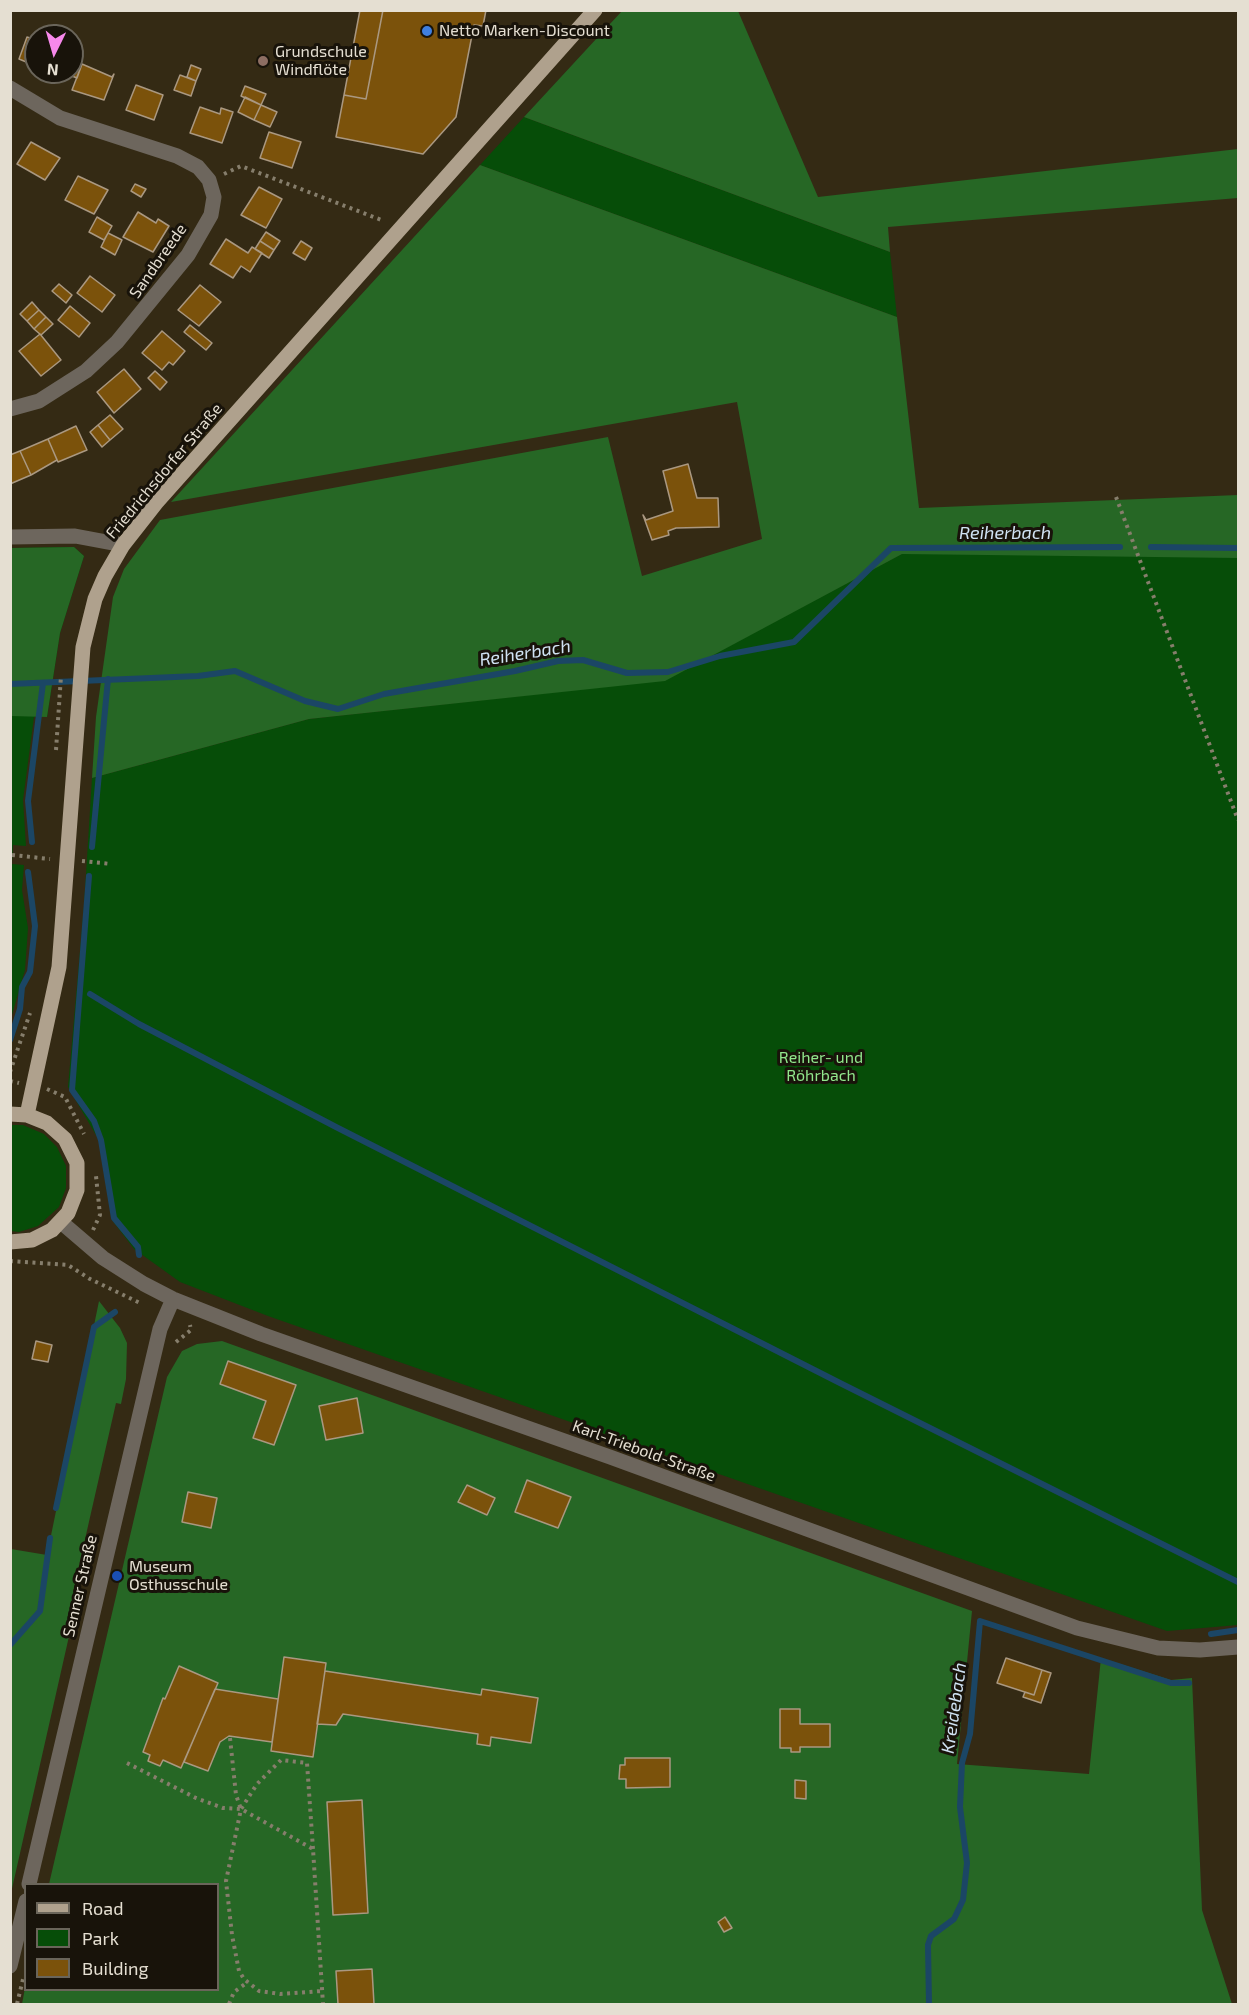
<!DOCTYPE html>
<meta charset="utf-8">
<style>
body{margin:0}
#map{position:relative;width:1249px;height:2015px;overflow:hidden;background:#342a14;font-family:"Exo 2",sans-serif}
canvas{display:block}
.frame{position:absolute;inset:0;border:12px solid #e5dfd2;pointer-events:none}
.legend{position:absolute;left:24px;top:1883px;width:195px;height:108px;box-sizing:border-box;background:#18130a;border:2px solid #6a655a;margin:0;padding:8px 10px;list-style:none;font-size:18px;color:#e5dfd2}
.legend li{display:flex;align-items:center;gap:12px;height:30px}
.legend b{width:30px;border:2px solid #6a655a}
.north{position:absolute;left:24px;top:24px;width:60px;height:60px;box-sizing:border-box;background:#18130a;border:2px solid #6a655a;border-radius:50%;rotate:185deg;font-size:16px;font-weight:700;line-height:24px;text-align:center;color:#e5dfd2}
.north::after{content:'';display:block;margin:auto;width:21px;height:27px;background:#f788eb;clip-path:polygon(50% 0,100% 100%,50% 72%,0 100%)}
</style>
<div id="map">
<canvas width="1249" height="2015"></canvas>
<div class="frame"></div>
<ul class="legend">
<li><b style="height:8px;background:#afa18d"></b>Road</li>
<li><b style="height:16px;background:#064d08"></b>Park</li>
<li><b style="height:16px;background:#7b520b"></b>Building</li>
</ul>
<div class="north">N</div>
</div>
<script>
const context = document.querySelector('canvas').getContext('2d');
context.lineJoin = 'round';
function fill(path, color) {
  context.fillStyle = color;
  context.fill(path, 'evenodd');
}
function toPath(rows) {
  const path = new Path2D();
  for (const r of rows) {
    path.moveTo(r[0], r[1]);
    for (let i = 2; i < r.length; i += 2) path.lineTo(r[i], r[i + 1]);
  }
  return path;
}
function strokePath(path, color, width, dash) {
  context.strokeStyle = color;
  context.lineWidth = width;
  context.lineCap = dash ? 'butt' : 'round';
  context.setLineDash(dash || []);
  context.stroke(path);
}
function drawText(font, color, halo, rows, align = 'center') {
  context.font = font + ' "Exo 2",sans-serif';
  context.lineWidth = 6;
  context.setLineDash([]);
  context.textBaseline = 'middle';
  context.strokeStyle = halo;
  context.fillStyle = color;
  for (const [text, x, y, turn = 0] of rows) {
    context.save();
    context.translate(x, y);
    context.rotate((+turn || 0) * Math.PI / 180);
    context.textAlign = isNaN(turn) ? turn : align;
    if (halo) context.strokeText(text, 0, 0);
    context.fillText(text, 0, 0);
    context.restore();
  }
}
const green = toPath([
 [524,117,890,252,897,317,480,165],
 [924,542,1238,546,1238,1625,1167,1631,268,1316,180,1282,134,1249,112,1220,100,1142,68,1087,84,906,92,778,309,719,665,680],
 [74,547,84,556,60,633,47,717,34,717,23,800,26,846,13,845,12,864,24,865,22,890,28,928,25,970,11,1018,11,548],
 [11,1125,23,1125,44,1134,57,1147,66,1166,66,1188,59,1207,38,1226,19,1232,11,1231]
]);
const forest = toPath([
 [622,11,738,11,818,197,1238,149,1238,198,888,227,890,252,524,117],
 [480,165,897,317,919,508,1238,495,1238,558,902,554,665,681,309,719,92,778,96,717,113,597,124,569,160,520,608,437,642,576,762,539,737,402,171,502],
 [74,547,84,556,60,633,47,717,11,716,11,548],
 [99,1301,120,1328,127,1343,126,1379,121,1404,116,1403,73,1592,79,1592,11,1893,11,1549,47,1555],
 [222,1341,972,1611,957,1764,1089,1774,1101,1658,1171,1680,1192,1678,1202,1910,1232,2004,22,2004,25,1988,218,1990,218,1884,49,1884,167,1377,182,1351,197,1344]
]);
const stream = toPath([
 [1151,547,1238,548],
 [10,684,198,676,235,671,305,701,338,709,384,694,515,671,558,661,583,660,627,673,668,672,720,656,794,642,891,548,1120,547],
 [32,842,28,801,43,683],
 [92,847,108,679],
 [89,876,72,1090,94,1121,101,1140,114,1218,138,1247,139,1255],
 [90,994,139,1024,336,1127,840,1383,1238,1582],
 [10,1040,20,1009,22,987,30,972,35,926,28,872],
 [56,1508,94,1327,115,1312],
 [1211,1634,1238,1630],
 [10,1645,40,1611,50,1538],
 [929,2004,928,1945,931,1936,954,1919,963,1900,967,1863,960,1807,962,1763,970,1734,980,1621,1171,1683,1189,1683]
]);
const building = toPath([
 [360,10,383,10,366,99,344,95,360,10],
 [383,10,486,10,483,26,474,25,456,117,423,154,336,137,344,95,366,99,383,10],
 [27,37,36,40,36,66,19,59,27,37],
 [72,59,82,64,77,78,62,72,72,72,72,59],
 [82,64,112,77,114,74,104,100,72,90,82,64],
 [191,65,201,69,196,81,187,77,191,65],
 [180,75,196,81,191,96,174,90,180,75],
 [136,85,163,95,154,120,126,110,136,85],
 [245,86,266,94,261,105,241,96,245,86],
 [245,97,261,105,254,120,238,112,245,97],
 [261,105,277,112,270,127,254,120,261,105],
 [200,107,220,114,221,108,233,112,222,143,190,133,200,107],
 [269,132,301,142,292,168,260,158,269,132],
 [31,142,60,158,45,180,17,164,31,142],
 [78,176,108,190,94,214,65,200,78,176],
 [135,184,146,189,141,197,131,191,135,184],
 [259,187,282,199,266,228,241,215,259,187],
 [138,212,156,223,158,219,169,226,153,252,123,237,138,212],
 [97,217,112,226,104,240,89,232,97,217],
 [266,232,280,241,274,250,260,241,266,232],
 [108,233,122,240,115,255,101,247,108,233],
 [226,239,248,253,252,247,262,253,250,272,241,266,233,278,210,264,226,239],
 [260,241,274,250,269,258,255,249,260,241],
 [301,241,312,248,305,260,293,253,301,241],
 [90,276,115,295,102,312,77,293,90,276],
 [59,284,72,295,66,303,52,291,59,284],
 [200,285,221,302,199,326,178,310,200,285],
 [32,302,39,310,27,321,20,314,32,302],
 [70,306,90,323,79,337,58,320,70,306],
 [39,310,46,317,34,329,27,321,39,310],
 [46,317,53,324,41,335,34,329,46,317],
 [190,325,212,343,206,350,184,332,190,325],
 [162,331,185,351,173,365,169,362,162,370,142,353,162,331],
 [40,334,61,360,41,376,19,351,40,334],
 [124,369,141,389,114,413,97,392,124,369],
 [155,371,167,382,160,390,148,378,155,371],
 [110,415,123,429,110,440,98,425,110,415],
 [98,425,110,440,102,447,90,432,98,425],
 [76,426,87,450,58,462,48,439,76,426],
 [48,439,57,460,31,475,20,451,48,439],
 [20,451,31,475,10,484,10,455,20,451],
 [688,464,697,498,718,498,719,527,676,528,668,531,669,535,652,540,643,515,646,520,673,511,663,471,688,464],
 [36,1341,52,1345,48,1362,32,1359,36,1341],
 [228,1361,296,1385,274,1445,253,1438,266,1401,220,1384,228,1361],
 [357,1398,363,1433,326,1440,319,1406,357,1398],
 [527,1480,571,1497,558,1528,515,1512,527,1480],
 [467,1485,495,1498,487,1515,458,1502,467,1485],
 [188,1492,217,1498,211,1528,182,1522,188,1492],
 [284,1657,326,1663,313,1757,271,1751,284,1657],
 [1006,1658,1042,1670,1034,1695,997,1683,1006,1658],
 [179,1666,218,1683,181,1768,163,1760,160,1766,148,1761,150,1755,143,1752,163,1698,165,1699,179,1666],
 [1042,1670,1051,1673,1041,1703,1023,1697,1025,1692,1034,1695,1042,1670],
 [325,1671,481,1695,482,1689,538,1698,531,1743,491,1737,490,1746,477,1744,478,1734,343,1714,336,1725,317,1724,325,1671],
 [215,1689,278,1699,272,1742,229,1736,220,1742,208,1771,184,1762,215,1689],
 [780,1709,800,1709,800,1724,830,1724,830,1747,800,1747,800,1752,791,1752,791,1748,780,1748,780,1709],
 [625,1758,670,1758,670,1787,626,1788,626,1779,619,1779,620,1765,625,1765,625,1758],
 [795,1780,806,1781,806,1799,795,1798,795,1780],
 [362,1800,368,1913,333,1915,327,1802,362,1800],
 [725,1917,732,1928,724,1932,718,1922,725,1917],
 [372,1969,374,2004,338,2004,336,1971,372,1969]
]);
const path = toPath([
 [224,174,241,166,384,221],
 [1116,497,1238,820],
 [56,750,61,676],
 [12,855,50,859],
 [82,861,111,864],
 [10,1072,30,1013],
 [10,1081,19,1083],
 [47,1089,65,1097,84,1134],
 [93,1230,100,1215,96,1176],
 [10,1261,68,1265,90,1279,142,1304],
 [176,1342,191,1330,190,1325],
 [230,1738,236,1795,241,1809],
 [127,1763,196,1798,223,1808,241,1809,313,1849,323,2004],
 [313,1849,307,1763,281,1760,257,1784,241,1809,226,1881,232,1935,239,1971,244,1979,259,1991,280,1994,322,1991],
 [17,2004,24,1975],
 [229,2004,234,1992,248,1982]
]);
const minor = toPath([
 [10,88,60,118,177,156,198,167,209,180,214,197,211,215,188,255,117,342,86,371,39,401,10,409],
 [10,537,75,536,123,545],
 [61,1222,103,1258,144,1284,173,1299,261,1334,610,1457,1077,1628,1158,1648,1200,1650,1238,1647],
 [29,1884,160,1329,173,1299],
 [10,1966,26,1901]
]);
const major = toPath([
 [10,1114,27,1115,47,1123,65,1139,77,1163,77,1190,68,1213,52,1230,32,1240,10,1242],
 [27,1115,59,967,83,647,95,599,105,576,123,545,156,503,595,10]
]);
const markers = [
 [427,31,6,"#3f7fe0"],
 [263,61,6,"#8d6e63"],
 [117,1576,6,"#1a4fb4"]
];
const poiNames = [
 ["Netto Marken-Discount",439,31],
 ["Grundschule",275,52],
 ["Windflöte",275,70],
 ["Museum",129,1567],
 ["Osthusschule",129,1585]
];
const streetNames = [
 ["Sandbreede",158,261,-55],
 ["Friedrichsdorfer Straße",164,471,-50],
 ["Karl-Triebold-Straße",644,1451,20],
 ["Senner Straße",80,1586,-77]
];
const parkNames = [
 ["Reiher- und",821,1058],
 ["Röhrbach",821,1076]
];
const waterNames = [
 ["Reiherbach",1005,533],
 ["Reiherbach",525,653,-9],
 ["Kreidebach",954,1708,-82]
];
fill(green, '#064d08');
fill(forest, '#266725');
strokePath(stream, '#1b4665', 6);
fill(building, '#7b520b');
strokePath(building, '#aa9881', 1.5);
strokePath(path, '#867e6c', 4, [3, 4.5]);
strokePath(minor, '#6d665d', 15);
strokePath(major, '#afa18d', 15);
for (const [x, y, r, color] of markers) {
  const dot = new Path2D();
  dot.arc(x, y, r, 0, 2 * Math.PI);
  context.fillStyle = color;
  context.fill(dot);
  strokePath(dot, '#18130a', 2);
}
drawText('16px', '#e5dfd2', '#18130a', poiNames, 'left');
drawText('16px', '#e5dfd2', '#18130a', streetNames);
drawText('16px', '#91e78c', '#18130a', parkNames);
drawText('italic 18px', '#d0e3f3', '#18130a', waterNames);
</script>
